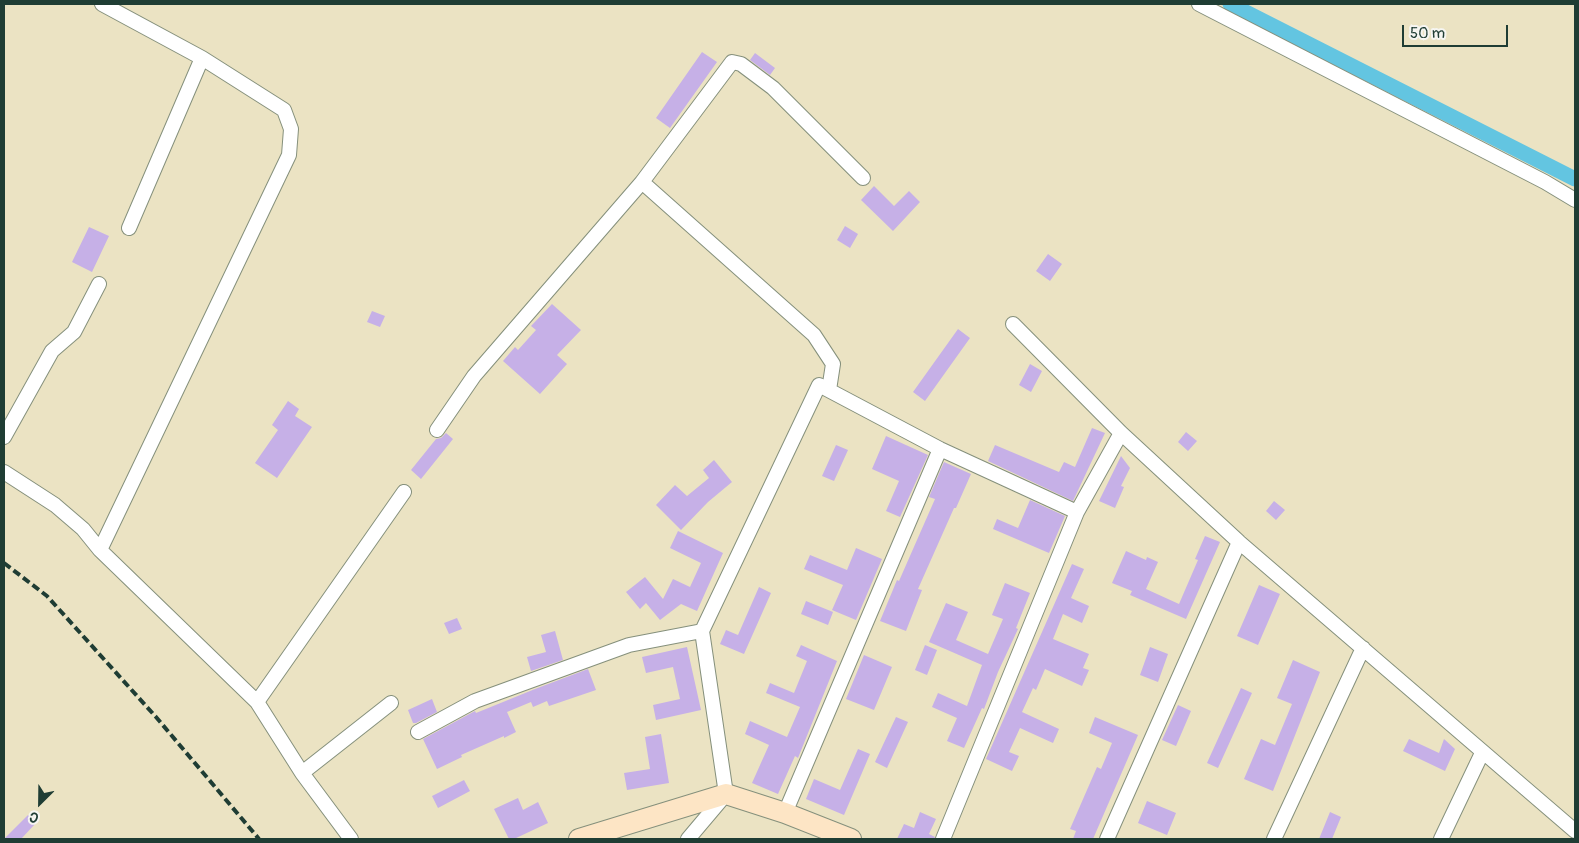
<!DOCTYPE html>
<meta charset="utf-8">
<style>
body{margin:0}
#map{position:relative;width:1579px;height:843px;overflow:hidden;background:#ebe3c3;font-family:Pangolin,sans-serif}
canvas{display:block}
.frame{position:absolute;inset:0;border:5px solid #1f3d34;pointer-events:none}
.north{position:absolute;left:15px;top:778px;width:50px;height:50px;-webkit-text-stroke:4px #f6f6f2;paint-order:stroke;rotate:203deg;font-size:14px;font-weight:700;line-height:20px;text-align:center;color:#1f3d34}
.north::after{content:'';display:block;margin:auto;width:18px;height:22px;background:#1f3d34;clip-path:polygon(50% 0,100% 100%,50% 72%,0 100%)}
.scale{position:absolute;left:1402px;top:25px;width:106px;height:22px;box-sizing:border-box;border:2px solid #1f3d34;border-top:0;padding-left:6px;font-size:15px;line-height:18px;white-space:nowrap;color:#1f3d34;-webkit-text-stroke:4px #f6f6f2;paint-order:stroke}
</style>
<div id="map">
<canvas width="1579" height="843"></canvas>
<div class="frame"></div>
<div class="north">С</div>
<div class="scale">50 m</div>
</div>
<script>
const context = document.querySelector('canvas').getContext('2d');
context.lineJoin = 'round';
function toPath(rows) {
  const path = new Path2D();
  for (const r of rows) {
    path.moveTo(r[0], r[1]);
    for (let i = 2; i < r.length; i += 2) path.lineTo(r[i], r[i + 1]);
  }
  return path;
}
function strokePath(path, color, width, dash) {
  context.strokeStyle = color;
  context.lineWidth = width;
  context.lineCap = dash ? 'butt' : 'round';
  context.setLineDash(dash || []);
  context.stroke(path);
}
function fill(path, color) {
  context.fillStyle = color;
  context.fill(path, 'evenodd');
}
const canal = toPath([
 [1230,4,1575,179]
]);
const building = toPath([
 [702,52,717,62,670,128,656,118],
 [755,53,775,68,770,75,750,60],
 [874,186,894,206,909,191,920,202,893,231,861,200],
 [845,226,858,234,850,248,837,240],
 [89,227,109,236,92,272,72,262],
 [1048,254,1062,264,1050,281,1036,271],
 [552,304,581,330,557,355,567,364,540,394,503,361,515,347,518,350,536,330,531,326],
 [372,311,385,316,380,327,367,322],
 [958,329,970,338,925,401,913,392],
 [1030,364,1042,371,1031,392,1019,385],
 [288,401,299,409,295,416,312,427,277,478,255,463,278,430,272,425],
 [1092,428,1105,433,1073,501,988,461,995,445,1059,472,1064,462,1075,467],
 [1186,432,1197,441,1188,451,1178,442],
 [446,433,453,439,421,479,411,470,436,439,441,438],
 [886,436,928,455,900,517,886,511,899,481,872,469],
 [836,445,848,450,834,481,822,476],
 [1121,456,1130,468,1121,486,1124,487,1115,508,1099,501],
 [714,460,732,482,708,502,681,530,656,505,675,485,687,496,709,478,703,470],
 [944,462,971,474,956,508,954,508,918,589,922,590,906,631,880,621,897,580,899,581,935,499,929,497],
 [1030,500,1065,516,1049,553,993,529,997,519,1018,528],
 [1274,501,1285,510,1276,520,1266,511],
 [678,531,723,553,697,611,681,604,660,620,646,603,640,609,626,592,645,577,663,599,673,579,690,587,701,563,670,548],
 [1205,536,1220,542,1186,619,1130,595,1132,591,1112,583,1126,551,1146,560,1147,557,1158,562,1146,589,1179,604,1198,560,1195,559],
 [856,548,882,559,856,620,832,610,843,585,804,569,810,555,847,570],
 [1072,564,1084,569,1071,598,1089,606,1082,623,1063,614,1053,639,1089,654,1083,668,1089,670,1082,686,1045,669,1036,690,1033,688,1022,712,1059,729,1053,743,1020,728,1009,752,1019,756,1012,771,986,759],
 [1005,583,1030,593,1016,628,1018,629,998,672,984,709,982,708,964,748,947,741,957,718,932,707,938,693,967,706,982,665,929,642,946,603,968,612,956,640,988,654,1003,619,992,615],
 [1259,585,1280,594,1258,645,1237,636],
 [759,587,771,593,744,654,720,644,726,630,738,635],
 [806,601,833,612,828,625,801,614],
 [457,618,462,629,449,634,444,623],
 [555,631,563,660,531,671,527,657,546,652,541,635],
 [801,645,837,661,798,758,795,756,778,794,752,783,769,745,745,734,750,721,787,737,800,707,766,693,770,683,794,693,807,661,796,656],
 [925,645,937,650,927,675,915,670],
 [687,647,701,710,656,720,653,705,680,699,673,667,646,673,642,657],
 [1150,647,1168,654,1158,682,1140,675],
 [864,655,892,667,874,710,846,699],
 [1293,660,1320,672,1273,791,1244,779,1261,739,1275,745,1292,704,1277,698],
 [588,669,596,690,549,706,547,701,533,707,531,702,507,712,516,732,504,738,504,736,461,755,462,757,437,769,423,739,475,711,476,713,535,689],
 [1241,688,1252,693,1218,768,1207,763],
 [432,699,437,712,416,723,413,723,408,710],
 [1178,705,1191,711,1176,746,1162,740],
 [896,717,908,722,887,768,875,762],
 [1095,717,1138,735,1093,839,1073,839,1076,831,1070,829,1097,767,1101,769,1112,743,1089,733],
 [661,734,669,783,627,790,624,773,650,769,645,737],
 [1409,739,1439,753,1444,739,1455,749,1445,771,1403,751],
 [858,749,870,754,844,815,806,799,814,779,840,790],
 [464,780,470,791,438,808,432,796],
 [518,798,523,810,538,802,548,823,514,839,509,839,494,809],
 [1147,801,1176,813,1167,835,1138,823],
 [920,812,936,819,929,834,935,837,934,839,897,839,904,824,914,828],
 [1330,812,1341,817,1332,839,1319,839],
 [28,815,36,823,21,839,4,839]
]);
const street = toPath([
 [102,4,202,58,284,110,291,129,289,155,100,550,257,702],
 [1199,4,1545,182,1575,200],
 [129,228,202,58],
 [1013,324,1121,433,1239,542,1575,831],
 [829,390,833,364,814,335,642,182,732,62,741,64,773,88,863,178],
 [437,430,474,376,642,182],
 [4,437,52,351,74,332,99,284],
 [4,472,55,505,83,529,100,550],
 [418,732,475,701,629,645,702,631],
 [302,773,257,702,404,492],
 [785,813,940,449],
 [351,839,302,773,391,703],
 [688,839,726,794,702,631,819,385,940,449,1077,512],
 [943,839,1077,512,1121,433],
 [1107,839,1239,542],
 [1274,839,1363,648],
 [1441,839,1482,753]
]);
const secondary = toPath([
 [579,839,726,794,785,813,851,839]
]);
const rail = toPath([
 [4,563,47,596,156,717,259,839]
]);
strokePath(canal, '#63c5e1', 15);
fill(building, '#c6b0e7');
strokePath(street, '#85907c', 16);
strokePath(secondary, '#85907c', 22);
strokePath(street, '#fff', 14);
strokePath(secondary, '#fde5c5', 20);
strokePath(rail, '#1f3d34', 4, [8, 4]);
</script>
